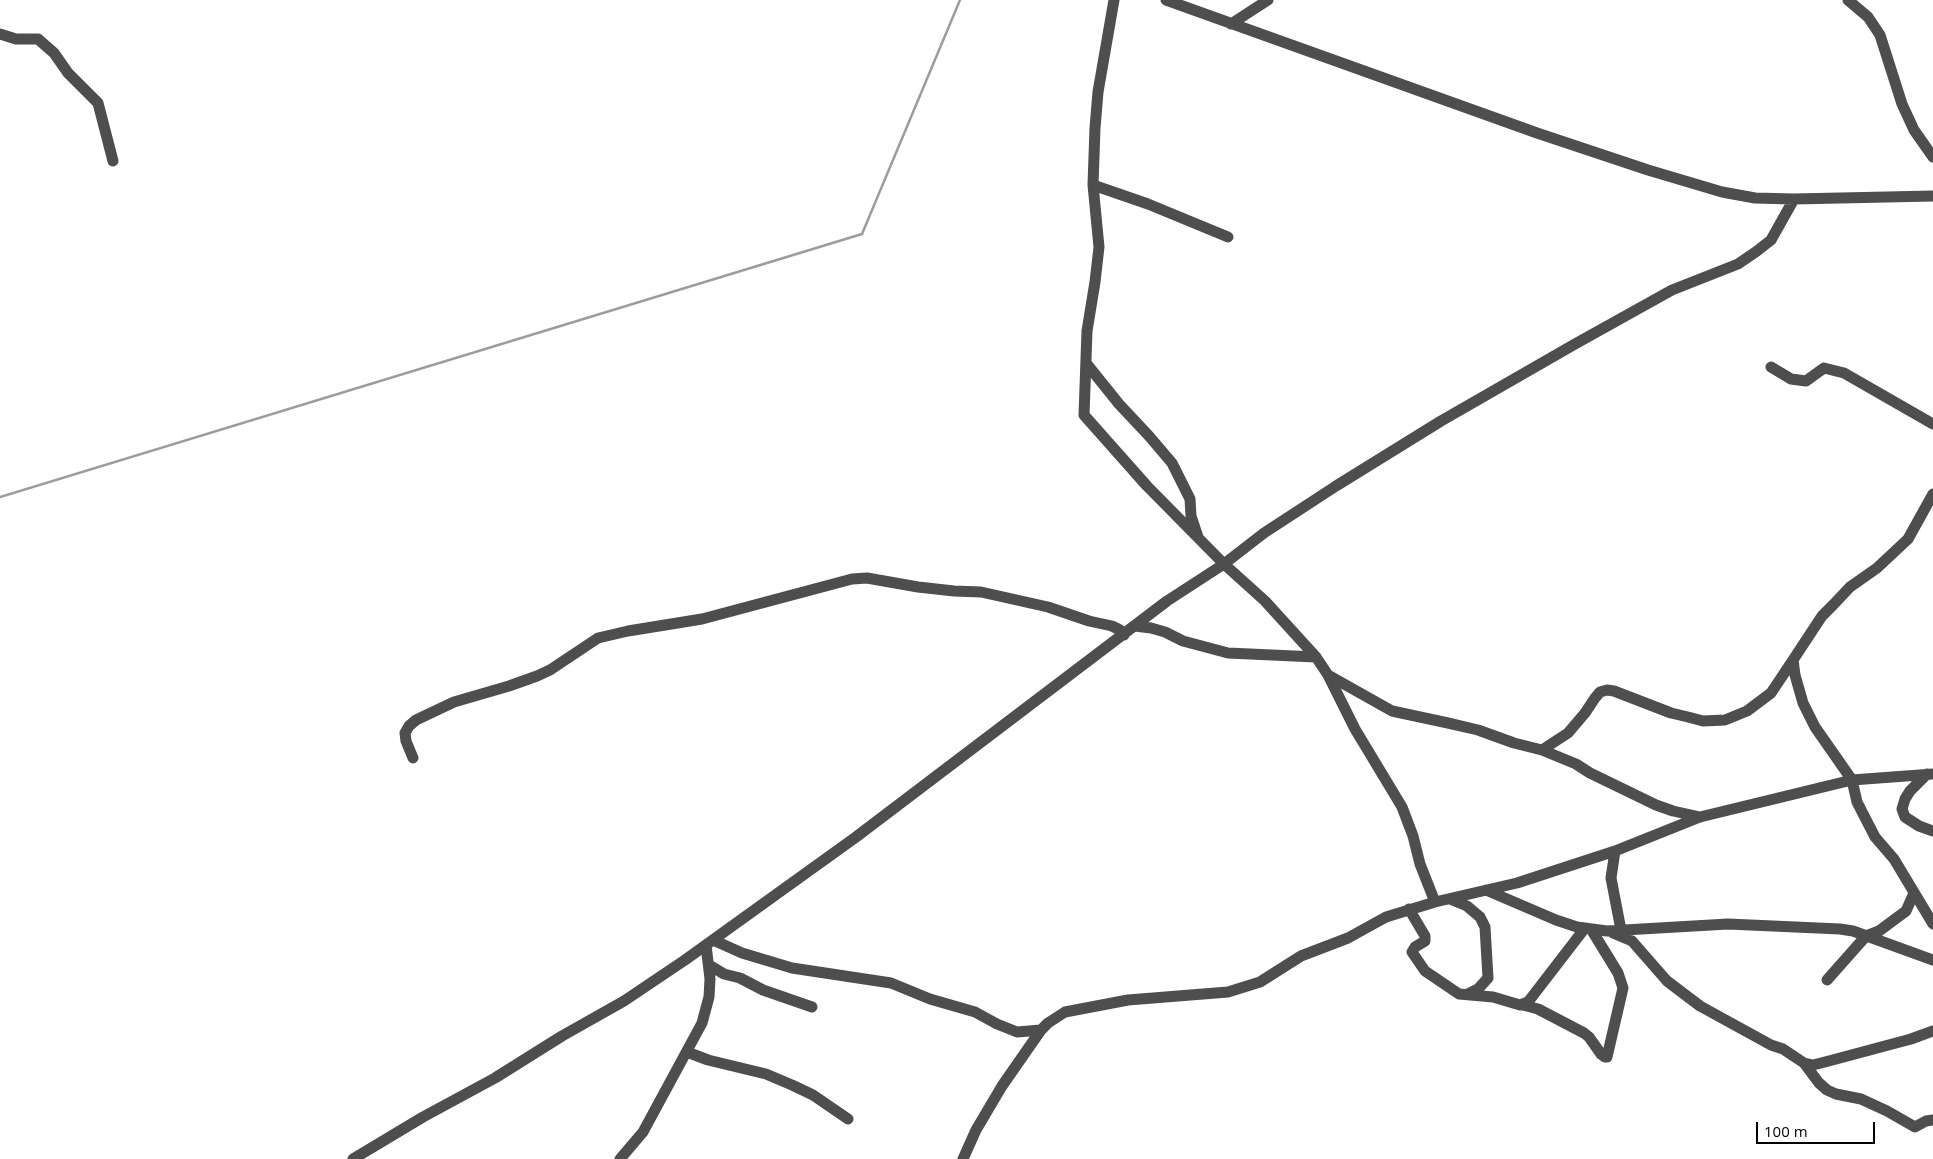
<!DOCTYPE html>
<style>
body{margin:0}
#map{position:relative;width:1933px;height:1159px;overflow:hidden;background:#fff;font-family:"Open Sans",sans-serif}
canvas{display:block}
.scale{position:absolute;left:1756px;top:1122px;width:119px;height:22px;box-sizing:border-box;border:2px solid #000;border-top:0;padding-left:6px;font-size:15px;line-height:18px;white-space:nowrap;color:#000;-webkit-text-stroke:4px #fff;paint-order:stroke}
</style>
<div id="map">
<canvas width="1933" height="1159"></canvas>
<div class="scale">100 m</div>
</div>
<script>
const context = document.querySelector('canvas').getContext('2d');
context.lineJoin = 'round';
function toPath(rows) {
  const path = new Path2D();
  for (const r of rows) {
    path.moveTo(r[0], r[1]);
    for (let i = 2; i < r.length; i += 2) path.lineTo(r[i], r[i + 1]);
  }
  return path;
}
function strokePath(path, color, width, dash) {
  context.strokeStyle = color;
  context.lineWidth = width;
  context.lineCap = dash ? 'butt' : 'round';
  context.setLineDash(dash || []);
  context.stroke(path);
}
const stream = toPath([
 [0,497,862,234,960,0]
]);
const minor = toPath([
 [1114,0,1098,92,1095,128,1093,185,1099,247,1095,282,1087,331,1084,415,1147,486,1224,564,1265,601,1316,657,1328,675,1355,729,1402,807,1413,836,1420,864,1435,902],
 [1166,0,1537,133,1648,170,1722,192,1755,198,1794,199,1933,196],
 [1848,0,1868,17,1880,35,1902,104,1914,130,1933,157],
 [1231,24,1268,0],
 [0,34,16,39,38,39,54,53,68,73,98,103,113,161],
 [1093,185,1148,204,1228,237],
 [1086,363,1119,404,1149,436,1172,463,1190,499,1191,516,1198,537],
 [1771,367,1791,379,1806,381,1824,368,1844,373,1933,424],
 [1933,494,1908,539,1877,568,1850,587,1833,605,1822,616,1793,660,1795,675,1803,703,1815,727,1852,780,1857,802,1875,837,1894,859,1933,924],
 [1135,626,1151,628,1165,632,1183,641,1228,653,1316,657],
 [1328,675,1392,711,1448,723,1478,730,1514,743,1542,750,1576,764,1590,773,1656,805,1673,811,1700,817],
 [1542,750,1568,733,1585,713,1595,698,1600,692,1607,690,1614,691,1671,713,1688,717,1703,721,1725,720,1747,711,1771,693,1793,660],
 [413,758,406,741,405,733,409,726,416,720,454,702,509,686,537,676,550,670,598,638,628,631,702,619,852,579,867,578,918,587,954,591,981,592,1048,607,1089,621,1112,626,1120,630,1124,635],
 [1927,774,1910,791,1905,799,1902,809,1905,817,1919,826,1933,831],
 [1615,851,1611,878,1621,930],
 [1486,890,1556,920,1577,927,1607,931,1728,924,1840,929,1853,931,1933,960],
 [1450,899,1467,906,1480,917,1485,927,1488,978,1478,989,1468,994],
 [1409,909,1425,936,1425,941,1415,947,1412,952,1425,971,1459,994,1493,997,1520,1005,1528,1002,1585,928],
 [1613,933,1632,941,1667,981,1700,1006,1771,1045,1783,1049,1804,1063,1813,1065,1825,1062,1911,1039,1933,1031],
 [713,940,742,953,792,968,891,983,930,999,975,1012,997,1024,1017,1032,1041,1030],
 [709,965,724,974,740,978,763,990,812,1007],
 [1827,980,1866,936,1879,931,1906,911,1914,893],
 [1523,1005,1538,1009,1584,1033,1589,1037,1601,1054,1605,1057,1607,1057,1623,988,1618,973,1591,929],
 [687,1052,708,1060,766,1074,792,1085,813,1095,848,1119],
 [1804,1063,1819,1083,1827,1090,1836,1094,1861,1099,1887,1111,1915,1127,1926,1121,1933,1120],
 [353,1159,423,1117,495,1078,562,1036,624,1001,685,960,856,837,1167,601,1224,564,1264,533,1336,486,1441,421,1575,344,1672,290,1738,264,1757,251,1771,240,1794,199],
 [620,1159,643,1132,702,1023,709,997,710,979,706,945],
 [963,1159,976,1130,1002,1086,1041,1030,1048,1023,1065,1012,1128,1000,1228,992,1260,982,1301,956,1348,938,1386,917,1435,902,1517,883,1615,851,1700,817,1852,780,1933,774]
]);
strokePath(stream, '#9c9c9c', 2.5);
strokePath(minor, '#4e4e4e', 11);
</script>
